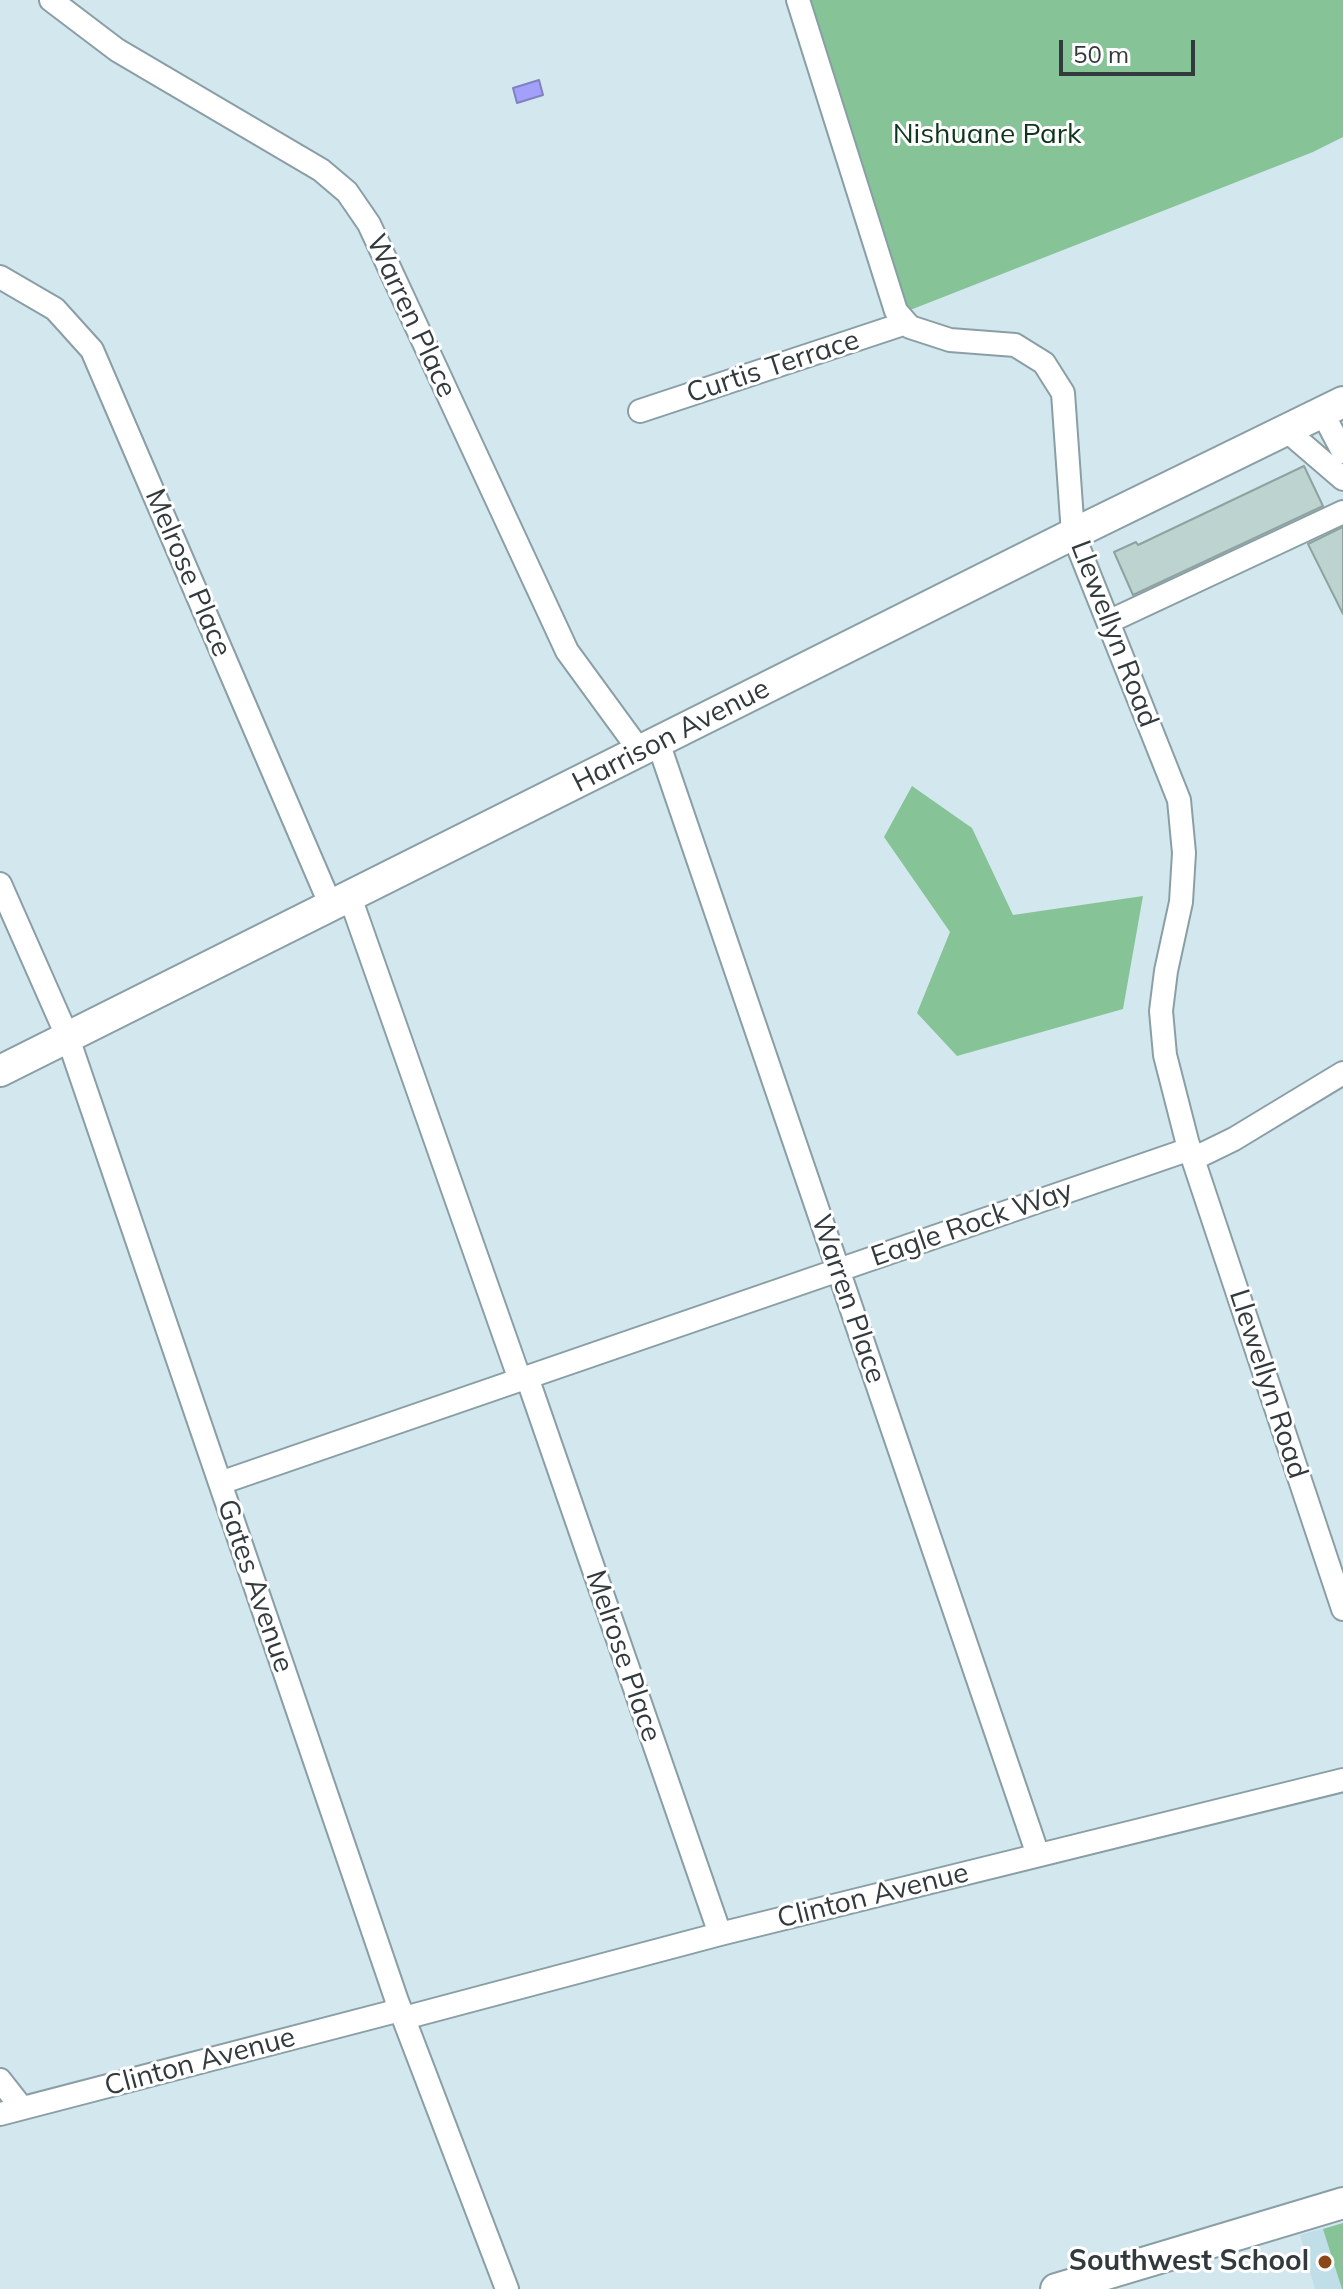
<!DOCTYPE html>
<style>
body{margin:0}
#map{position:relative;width:1343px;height:2289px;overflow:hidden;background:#d2e8ee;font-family:Mulish,sans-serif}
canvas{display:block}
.scale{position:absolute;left:1059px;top:40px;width:136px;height:36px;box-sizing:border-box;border:4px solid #323a3d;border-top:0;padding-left:10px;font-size:24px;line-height:28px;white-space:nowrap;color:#323a3d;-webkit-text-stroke:6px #fff;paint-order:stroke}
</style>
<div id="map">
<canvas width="1343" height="2289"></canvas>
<div class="scale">50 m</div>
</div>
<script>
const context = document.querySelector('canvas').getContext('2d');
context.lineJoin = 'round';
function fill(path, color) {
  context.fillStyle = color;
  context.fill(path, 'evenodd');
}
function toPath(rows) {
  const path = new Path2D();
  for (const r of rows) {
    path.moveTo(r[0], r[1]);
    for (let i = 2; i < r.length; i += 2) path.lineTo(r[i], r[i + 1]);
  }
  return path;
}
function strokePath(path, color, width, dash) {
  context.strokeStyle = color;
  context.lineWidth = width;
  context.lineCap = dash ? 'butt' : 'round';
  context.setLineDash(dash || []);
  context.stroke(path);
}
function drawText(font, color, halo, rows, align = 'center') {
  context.font = font + ' Mulish,sans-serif';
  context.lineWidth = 6;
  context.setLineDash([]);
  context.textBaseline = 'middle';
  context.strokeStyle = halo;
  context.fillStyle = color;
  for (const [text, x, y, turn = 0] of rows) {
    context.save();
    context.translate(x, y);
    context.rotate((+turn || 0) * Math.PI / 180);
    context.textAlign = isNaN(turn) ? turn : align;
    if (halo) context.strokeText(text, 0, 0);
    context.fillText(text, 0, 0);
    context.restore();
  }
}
const built = toPath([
 [1343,2223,1343,2289,1315,2289,1300,2235]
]);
const green = toPath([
 [796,0,1343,0,1343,137,1313,152,900,314],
 [912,786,972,828,1013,915,1143,896,1123,1009,957,1056,917,1013,950,932,884,837],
 [1343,2223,1343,2289,1342,2289,1323,2229]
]);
const water = toPath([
 [539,80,543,95,517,103,513,88,539,80]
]);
const building = toPath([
 [1304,466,1323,506,1133,595,1114,552,1136,542,1138,545,1304,466],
 [1343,527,1343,614,1308,544,1343,527]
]);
const street = toPath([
 [51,0,117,50,321,170,347,192,369,224,567,651,640,751],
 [798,0,896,311,910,327,950,340,1015,345,1044,363,1063,393,1073,534,1179,800,1184,853,1181,902,1166,971,1161,1011,1165,1055,1187,1141,1343,1609],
 [0,277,55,309,92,350,331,906],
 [640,411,906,323],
 [1322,412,1343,452],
 [1286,430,1343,479],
 [1108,622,1343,512],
 [658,742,1038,1855],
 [0,884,68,1038,397,2001,507,2289],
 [350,897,520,1380],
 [1193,1159,1234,1139,1343,1073],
 [527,1377,720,1934],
 [220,1483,1190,1149],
 [404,2018,720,1934,1343,1780],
 [0,2080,22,2108],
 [0,2114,400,2010]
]);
const secondary = toPath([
 [0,1071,1073,534,1343,402],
 [1056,2289,1343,2203]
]);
const markers = [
 [1325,2262,8,"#8a4816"]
];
const parkNames = [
 ["Nishuane Park",987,135]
];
const streetNames = [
 ["Warren Place",411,316,65],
 ["Curtis Terrace",773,367,-18],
 ["Melrose Place",188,573,67],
 ["Llewellyn Road",1114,634,69],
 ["Harrison Avenue",671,736,-27],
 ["Eagle Rock Way",972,1224,-19],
 ["Warren Place",848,1299,71],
 ["Llewellyn Road",1268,1384,72],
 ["Gates Avenue",255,1586,71],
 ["Melrose Place",623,1656,71],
 ["Clinton Avenue",873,1896,-14],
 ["Clinton Avenue",200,2062,-15]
];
const poiNames = [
 ["Southwest School",1309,2262]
];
fill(built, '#c0dee8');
fill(green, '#86c396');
fill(water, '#a3a0fb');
strokePath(water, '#8181c2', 2);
fill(building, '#bcd3cf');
strokePath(building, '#8ea3a0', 2);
strokePath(street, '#8a9fa5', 26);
strokePath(secondary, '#8a9fa5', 34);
strokePath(street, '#fff', 22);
strokePath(secondary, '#fff', 30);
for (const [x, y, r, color] of markers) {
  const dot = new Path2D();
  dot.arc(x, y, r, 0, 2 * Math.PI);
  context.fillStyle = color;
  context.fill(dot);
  strokePath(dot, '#fff', 3);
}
drawText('28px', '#0e351c', '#fff', parkNames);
drawText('28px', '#323a3d', '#fff', streetNames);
drawText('bold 28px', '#323a3d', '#fff', poiNames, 'right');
</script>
